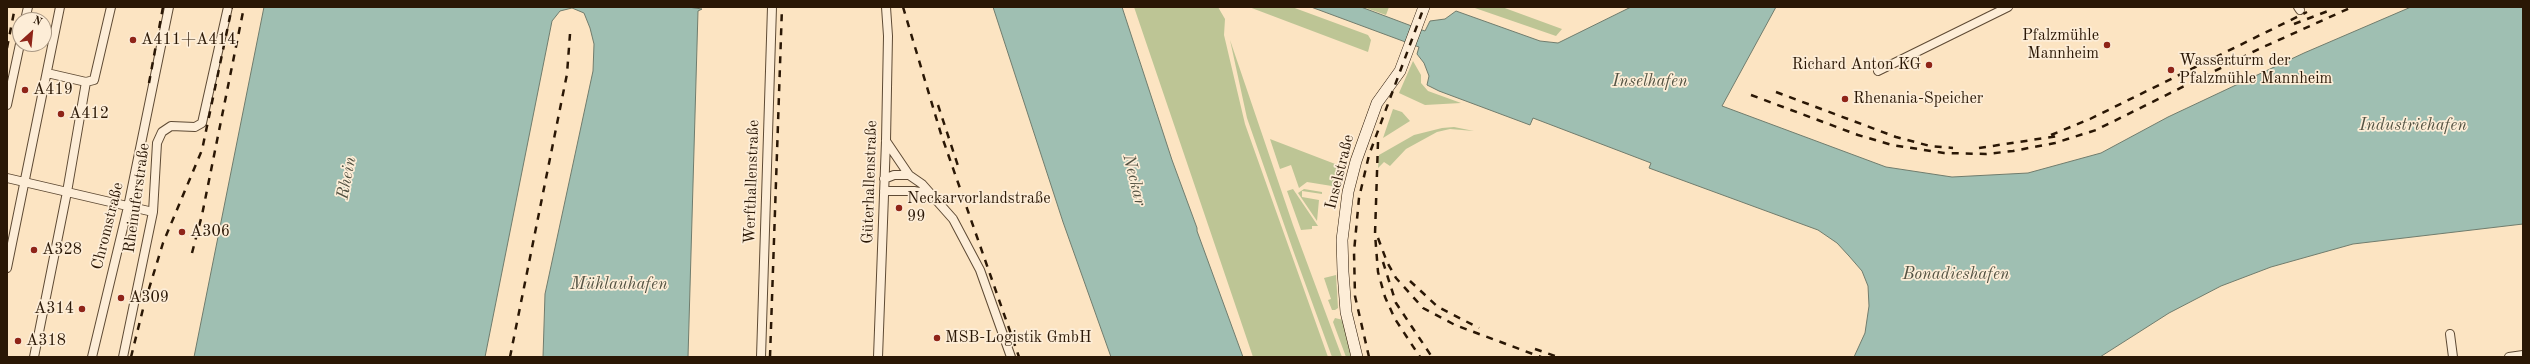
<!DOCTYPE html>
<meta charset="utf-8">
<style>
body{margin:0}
#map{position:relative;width:2530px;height:364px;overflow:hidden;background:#fce4c2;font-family:"Old Standard TT",serif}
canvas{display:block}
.frame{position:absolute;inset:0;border:8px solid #2a1705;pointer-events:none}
.north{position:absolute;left:12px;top:12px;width:40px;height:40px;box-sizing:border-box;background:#fdedd7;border:1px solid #a99783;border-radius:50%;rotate:27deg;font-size:11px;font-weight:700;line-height:16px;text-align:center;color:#2a1705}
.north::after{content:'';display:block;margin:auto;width:14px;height:18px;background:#8f2418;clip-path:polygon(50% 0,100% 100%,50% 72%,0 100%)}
</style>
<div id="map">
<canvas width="2530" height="364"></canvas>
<div class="frame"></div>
<div class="north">N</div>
</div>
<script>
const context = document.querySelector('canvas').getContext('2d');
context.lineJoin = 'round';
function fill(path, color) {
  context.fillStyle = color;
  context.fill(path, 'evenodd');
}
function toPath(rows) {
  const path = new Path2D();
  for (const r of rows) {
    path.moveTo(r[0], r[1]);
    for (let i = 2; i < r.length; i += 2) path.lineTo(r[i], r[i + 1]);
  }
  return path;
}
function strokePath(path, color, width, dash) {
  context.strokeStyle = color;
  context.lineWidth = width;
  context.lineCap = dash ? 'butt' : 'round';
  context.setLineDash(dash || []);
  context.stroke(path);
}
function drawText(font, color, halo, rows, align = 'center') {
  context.font = font + ' "Old Standard TT",serif';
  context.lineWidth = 3.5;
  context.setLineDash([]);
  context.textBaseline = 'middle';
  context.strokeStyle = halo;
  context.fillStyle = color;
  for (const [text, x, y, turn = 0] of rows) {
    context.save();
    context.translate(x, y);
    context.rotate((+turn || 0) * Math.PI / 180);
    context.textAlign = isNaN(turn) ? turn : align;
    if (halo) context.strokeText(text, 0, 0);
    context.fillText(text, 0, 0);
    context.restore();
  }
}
const green = toPath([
 [1134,7,1218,7,1225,19,1224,35,1245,124,1328,357,1253,357],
 [1249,7,1292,7,1368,35,1371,40,1368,52],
 [1363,7,1389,7,1386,15],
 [1472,7,1502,7,1562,29,1556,36],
 [1230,40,1293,225,1342,357,1332,357,1293,250,1247,118],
 [1413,61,1421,75,1421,83,1428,91,1461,103,1425,105,1399,93],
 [1393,109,1402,112,1410,121,1383,138],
 [1454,127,1474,131,1450,129,1437,132,1406,149,1390,166,1384,162,1378,168,1379,155,1414,135,1442,128],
 [1270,139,1343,167,1338,187,1307,182,1299,188,1291,165,1280,169],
 [1293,189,1318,226,1312,226,1312,229,1301,230,1287,191],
 [1304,189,1322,192,1322,194,1302,191,1302,197,1319,200,1317,221,1298,193],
 [1336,275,1338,308,1335,310,1332,310,1328,300,1331,299,1324,278],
 [1335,318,1343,320,1351,357,1346,357,1333,322]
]);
const water = toPath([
 [264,7,688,7,702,9,698,11,688,357,543,357,545,294,593,71,594,44,590,28,584,13,572,8,560,11,552,21,485,357,194,357,264,7],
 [993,7,1122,7,1172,160,1197,228,1197,231,1243,357,1111,357,1063,222,993,7],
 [1311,7,1361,7,1425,31,1430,21,1445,19,1456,11,1540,41,1558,43,1631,7,1776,7,1722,106,1886,167,1952,177,2028,173,2101,153,2168,117,2304,53,2411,7,2523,7,2523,224,2353,244,2271,267,2221,286,2169,313,2100,357,1854,357,1865,333,1869,306,1868,286,1862,271,1849,256,1837,243,1818,230,1649,168,1651,163,1533,118,1530,125,1439,91,1427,85,1429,76,1424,63,1417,54,1419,47,1311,7]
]);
const street = toPath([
 [2298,7,2300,10],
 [25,20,28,7],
 [1878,71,2008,7],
 [47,73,86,82,94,80,111,7],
 [7,105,20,44],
 [886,141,909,175],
 [7,178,153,212],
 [884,179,894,175,909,175,922,184,953,219,980,270,1011,357],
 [884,191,914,191,930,194],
 [7,268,60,7],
 [2450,334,2453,357],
 [34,357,67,192,86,82],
 [92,357,128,207,169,7],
 [123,357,153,212,157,143,162,132,171,126,195,127,202,123,228,7],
 [761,357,772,7],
 [878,357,886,141,888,36,886,7],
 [2509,357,2523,355]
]);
const secondary = toPath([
 [1357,357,1346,312,1343,272,1342,240,1348,192,1356,161,1377,103,1400,71,1424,7]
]);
const rail = toPath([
 [903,7,941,134,1019,357],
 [2294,24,2328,11],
 [7,48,15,7],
 [149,83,163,7],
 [1776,92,1896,137,1930,146,1953,148],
 [1751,95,1858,135,1892,145,1944,153,1986,154,2013,151,2055,143,2096,130,2259,49,2352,7],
 [938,105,959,169],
 [2051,135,2090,119,2307,12],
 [1378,142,1375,234,1378,272,1385,297,1395,319,1420,357],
 [1979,148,2058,136],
 [1378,238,1387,262,1396,278,1423,308,1455,325,1541,357],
 [192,253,202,215,244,7],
 [1383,262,1396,303,1432,357],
 [1410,281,1438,307,1479,328],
 [1535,349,1558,357],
 [131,357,144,305,163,243,202,150,232,7],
 [510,357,567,74,570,34],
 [770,357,782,7],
 [1369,357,1355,296,1354,252,1359,198,1369,155,1424,7]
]);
const markers = [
 [133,40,4,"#8f2418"],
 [2107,45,4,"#8f2418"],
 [1929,65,4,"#8f2418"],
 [2171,70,4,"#8f2418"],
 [25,90,4,"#8f2418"],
 [1845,99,4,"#8f2418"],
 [61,114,4,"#8f2418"],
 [899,208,4,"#8f2418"],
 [182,232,4,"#8f2418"],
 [34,250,4,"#8f2418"],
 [121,298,4,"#8f2418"],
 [82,309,4,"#8f2418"],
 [937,338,4,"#8f2418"],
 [18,341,4,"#8f2418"]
];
const poiNames = [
 ["Pfalzmühle",2099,36,"right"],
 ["Mannheim",2099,54,"right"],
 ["A411+A414",141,40],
 ["Wasserturm der",2179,61],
 ["Pfalzmühle Mannheim",2179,79],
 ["Richard Anton KG",1921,65,"right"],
 ["A419",33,90],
 ["Rhenania-Speicher",1853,99],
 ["A412",69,114],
 ["Neckarvorlandstraße",907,199],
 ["99",907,217],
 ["A306",190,232],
 ["A328",42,250],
 ["A309",129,298],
 ["A314",74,309,"right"],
 ["MSB-Logistik GmbH",945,338],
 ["A318",26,341]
];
const streetNames = [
 ["Inselstraße",1340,172,-76],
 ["Werfthallenstraße",752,182,-88],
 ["Güterhallenstraße",870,182,-88],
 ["Rheinuferstraße",137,198,-82],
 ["Chromstraße",108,226,-76]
];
const waterNames = [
 ["Inselhafen",1650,82],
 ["Industriehafen",2413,126],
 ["Rhein",347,178,-79],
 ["Neckar",1134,180,76],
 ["Bonadieshafen",1956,275],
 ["Mühlauhafen",619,285]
];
fill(green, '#bdc595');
fill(water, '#9fbfb2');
strokePath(water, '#707c6d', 1);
strokePath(street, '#5e4a34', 10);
strokePath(secondary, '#2a1705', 12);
strokePath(street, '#fdedd7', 8);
strokePath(secondary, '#fdedd7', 11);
strokePath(rail, '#2a1705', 2.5, [7, 7]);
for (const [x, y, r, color] of markers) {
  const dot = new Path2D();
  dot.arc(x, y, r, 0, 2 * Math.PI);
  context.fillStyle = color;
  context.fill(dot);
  strokePath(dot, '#fdedd7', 1.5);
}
drawText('16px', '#2a1705', '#fdedd7', poiNames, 'left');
drawText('16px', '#2a1705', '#fdedd7', streetNames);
drawText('italic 17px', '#535242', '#fdedd7', waterNames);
</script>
